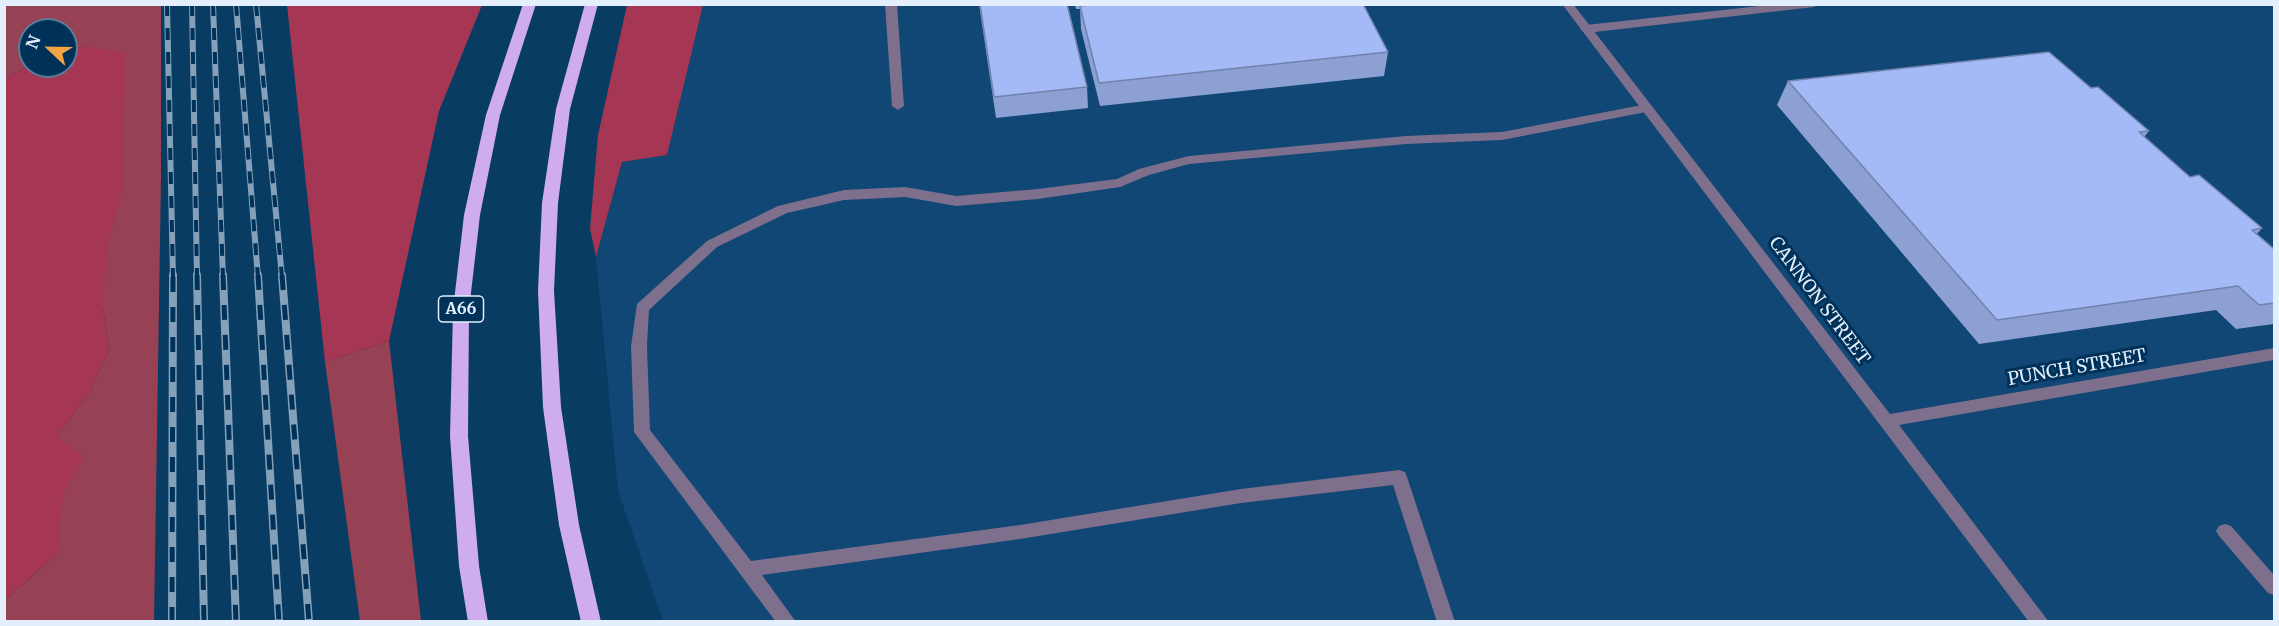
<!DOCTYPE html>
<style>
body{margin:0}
#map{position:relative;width:2279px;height:626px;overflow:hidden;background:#093c63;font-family:Merriweather,serif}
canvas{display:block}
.frame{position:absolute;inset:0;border:6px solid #e3effc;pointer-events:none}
.north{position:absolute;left:18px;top:18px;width:60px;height:60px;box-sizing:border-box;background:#003158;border:2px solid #5b7d9a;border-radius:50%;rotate:292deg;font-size:16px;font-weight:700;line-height:24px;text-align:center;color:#e3effc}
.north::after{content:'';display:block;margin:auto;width:21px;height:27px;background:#f3a443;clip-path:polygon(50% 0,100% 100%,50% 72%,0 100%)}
</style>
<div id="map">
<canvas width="2279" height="626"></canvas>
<div class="frame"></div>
<div class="north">N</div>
</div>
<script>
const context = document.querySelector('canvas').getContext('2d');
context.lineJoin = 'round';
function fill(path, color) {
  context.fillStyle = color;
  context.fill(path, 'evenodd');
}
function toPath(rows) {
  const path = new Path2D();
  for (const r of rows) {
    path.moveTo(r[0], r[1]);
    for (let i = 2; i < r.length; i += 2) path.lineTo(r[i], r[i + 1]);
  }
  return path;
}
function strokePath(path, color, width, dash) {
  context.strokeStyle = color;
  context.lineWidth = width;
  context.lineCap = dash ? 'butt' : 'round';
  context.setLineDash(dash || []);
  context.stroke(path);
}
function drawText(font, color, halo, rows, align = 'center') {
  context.font = font + ' Merriweather,serif';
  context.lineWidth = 6;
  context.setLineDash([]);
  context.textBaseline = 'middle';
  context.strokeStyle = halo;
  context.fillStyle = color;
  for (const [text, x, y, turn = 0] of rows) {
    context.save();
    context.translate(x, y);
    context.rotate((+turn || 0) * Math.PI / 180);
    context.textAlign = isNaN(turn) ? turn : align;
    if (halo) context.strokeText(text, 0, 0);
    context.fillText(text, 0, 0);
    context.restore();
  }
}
const built = toPath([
 [703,5,2274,5,2274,621,663,621,618,491,596,257,622,162,667,155]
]);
const green = toPath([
 [5,5,161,5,161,177,154,621,5,621,5,600,57,554,57,436,89,393,109,351,103,308,84,46,66,52,66,30,30,30,30,65,6,78,5,84],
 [389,341,421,621,360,621,325,362]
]);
const forest = toPath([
 [287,5,482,5,439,111,389,341,325,362],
 [627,5,703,5,667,155,622,162,596,257,590,229,598,135],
 [84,46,125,53,123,187,106,251,103,308,109,351,89,393,57,436,84,457,63,494,57,554,5,600,5,84,6,78,30,65,66,66,66,52]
]);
const service = toPath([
 [1778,4,1819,4,1814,7,1586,33,1580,29,1586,25,1778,4],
 [1647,104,1653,108,1651,111,1502,140,1406,144,1189,164,1149,175,1120,187,1038,199,956,206,905,197,844,200,787,213,717,247,649,310,647,346,650,430,751,561,1020,525,1241,489,1399,470,1405,472,1407,477,1455,622,1437,622,1393,485,1241,503,1020,539,762,575,796,622,776,622,634,432,631,346,637,304,707,241,778,206,844,190,905,187,956,196,1038,189,1117,179,1139,169,1189,156,1406,136,1502,132,1647,104],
 [2225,524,2231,526,2274,575,2274,595,2268,593,2219,536,2216,531,2219,526,2225,524]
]);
const minor = toPath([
 [885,4,897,4,904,106,898,110,892,106,885,4],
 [1562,4,1573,4,1890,414,2274,348,2274,360,1899,425,2049,622,2029,622,1562,4]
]);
const trunk = toPath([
 [523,4,536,4,500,115,480,215,469,310,468,436,479,566,488,622,468,622,459,566,450,436,453,310,464,215,486,115,523,4],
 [585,4,598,4,570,109,558,203,554,291,561,407,579,525,601,622,581,622,559,525,543,407,538,291,542,203,556,109,585,4]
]);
const railFar1 = toPath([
 [167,4,173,277],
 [192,4,197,277],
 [213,4,223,277],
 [236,4,258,277],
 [256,4,282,277]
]);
const rail = toPath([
 [197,275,204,622],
 [223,275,236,622],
 [258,275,279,622],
 [282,275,309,622],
 [172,622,173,275]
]);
const wall = toPath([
 [979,4,1067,4,1087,87,1088,108,996,118],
 [1075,4,1363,4,1388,52,1384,76,1100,106,1081,29,1080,9,1076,9],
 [1788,81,2091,88,2149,131,2144,137,2190,177,2262,228,2257,234,2274,249,2274,324,2236,329,2216,310,1979,344,1777,105]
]);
const building = toPath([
 [980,4,1067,4,1087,87,994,97,980,4],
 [1096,4,1363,4,1388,52,1099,83,1080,6,1096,4],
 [2049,52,2091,88,2098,87,2149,131,2139,132,2190,177,2199,175,2262,228,2252,230,2274,249,2274,303,2259,305,2238,286,1997,320,1788,81,2049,52]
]);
const shields = [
 [461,309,45]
];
const shieldNames = [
 ["A66",461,309]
];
const streetNames = [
 ["CANNON STREET",1819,301,53],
 ["PUNCH STREET",2077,368,-10]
];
fill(built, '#104774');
fill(green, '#974155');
fill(forest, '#a53654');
fill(service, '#7e6f8d');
fill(minor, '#7e6f8d');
fill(trunk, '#cfacef');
strokePath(railFar1, '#84a1b9', 6);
strokePath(rail, '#84a1b9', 8);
strokePath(railFar1, '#003158', 4, [12]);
strokePath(rail, '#003158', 5, [15]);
fill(wall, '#8ca0d4');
fill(building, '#a3baf6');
strokePath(building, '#7282ac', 1.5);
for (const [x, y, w] of shields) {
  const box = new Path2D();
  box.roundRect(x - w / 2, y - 13, w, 26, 4.5);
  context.fillStyle = '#003158';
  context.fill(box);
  strokePath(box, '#e3effc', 1.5);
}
drawText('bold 16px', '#e3effc', null, shieldNames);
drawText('18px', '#e3effc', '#003158', streetNames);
</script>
